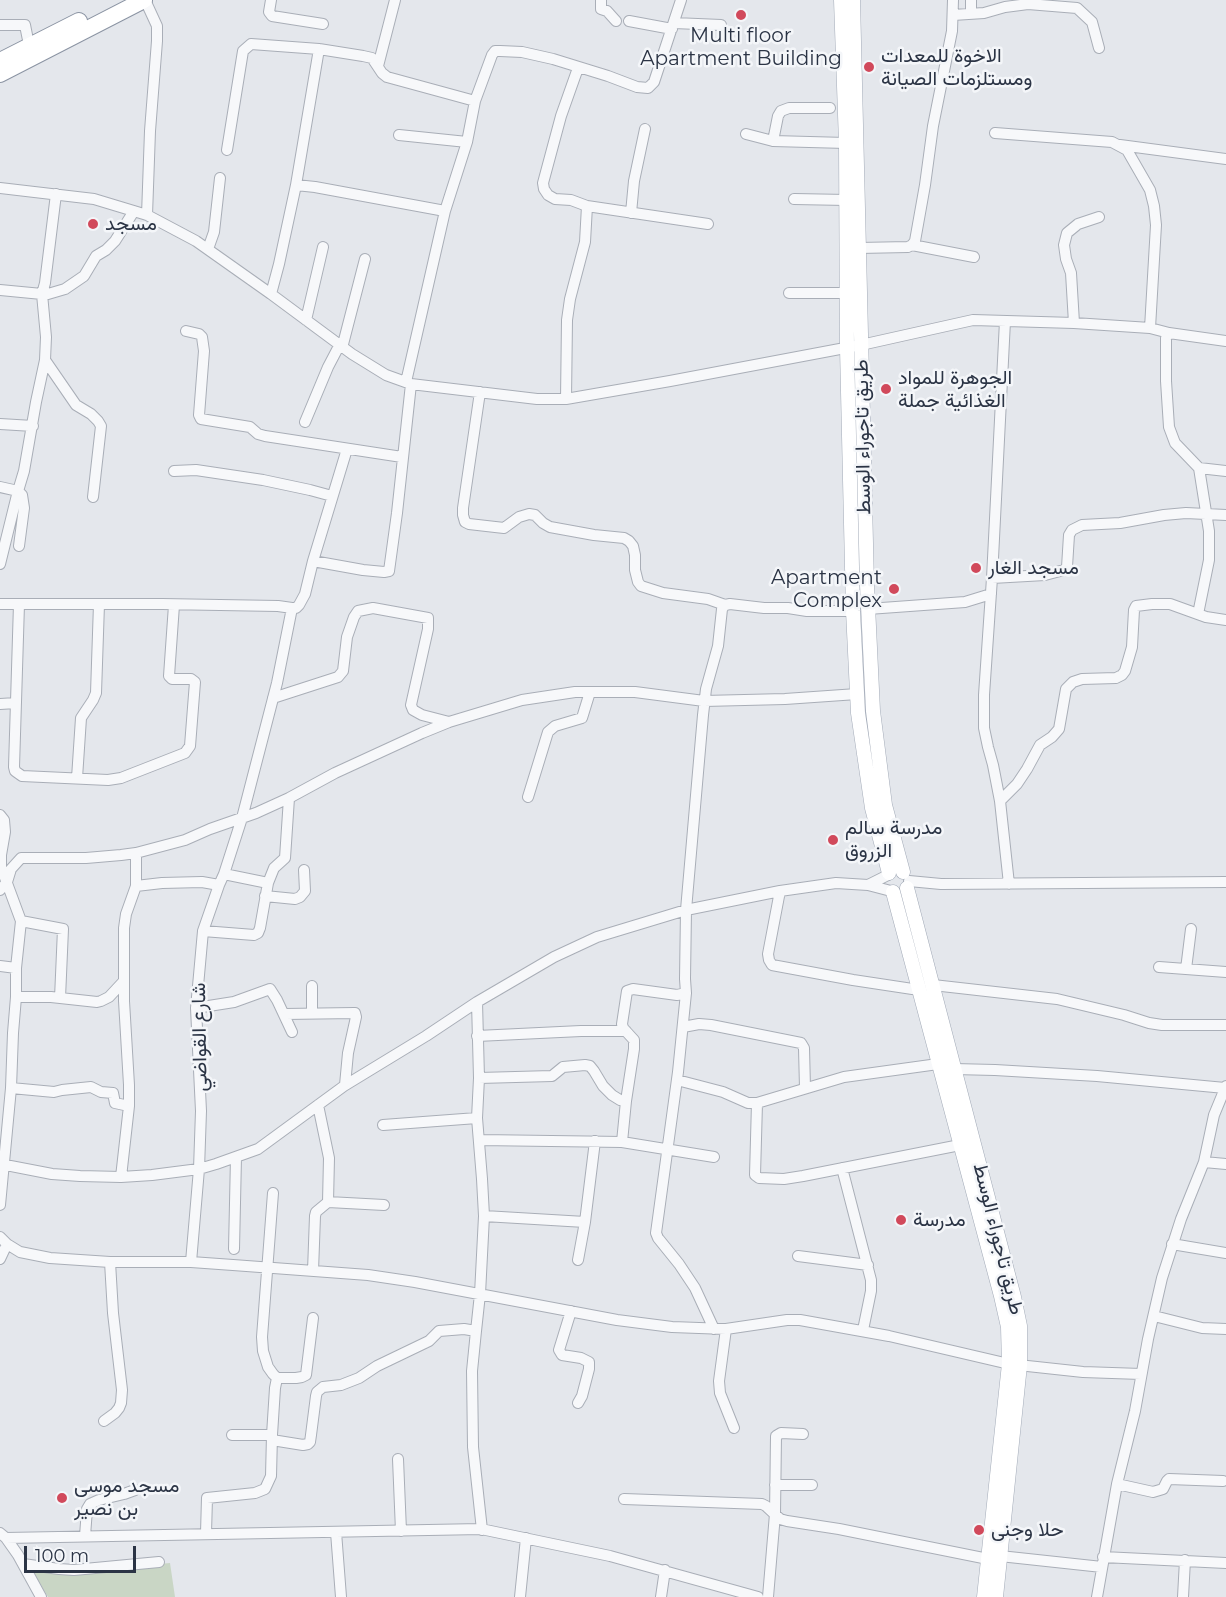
<!DOCTYPE html>
<meta charset="utf-8">
<style>
body{margin:0}
#map{position:relative;width:1226px;height:1597px;overflow:hidden;background:#e4e7ec;font-family:Montserrat,sans-serif}
canvas{display:block}
.scale{position:absolute;left:24px;top:1546px;width:112px;height:27px;box-sizing:border-box;border:3px solid #2b3445;border-top:0;padding-left:8px;font-size:18px;line-height:21px;white-space:nowrap;color:#2b3445;-webkit-text-stroke:4px #f4f6f9;paint-order:stroke}
</style>
<div id="map">
<canvas width="1226" height="1597"></canvas>
<div class="scale">100 m</div>
</div>
<script>
const context = document.querySelector('canvas').getContext('2d');
context.lineJoin = 'round';
function fill(path, color) {
  context.fillStyle = color;
  context.fill(path, 'evenodd');
}
function toPath(rows) {
  const path = new Path2D();
  for (const r of rows) {
    path.moveTo(r[0], r[1]);
    for (let i = 2; i < r.length; i += 2) path.lineTo(r[i], r[i + 1]);
  }
  return path;
}
function strokePath(path, color, width, dash) {
  context.strokeStyle = color;
  context.lineWidth = width;
  context.lineCap = dash ? 'butt' : 'round';
  context.setLineDash(dash || []);
  context.stroke(path);
}
function drawText(font, color, halo, rows, align = 'center') {
  context.font = font + ' Montserrat,Vazirmatn,sans-serif';
  context.lineWidth = 5;
  context.setLineDash([]);
  context.textBaseline = 'middle';
  context.strokeStyle = halo;
  context.fillStyle = color;
  for (const [text, x, y, turn = 0] of rows) {
    context.save();
    context.translate(x, y);
    context.rotate((+turn || 0) * Math.PI / 180);
    context.textAlign = isNaN(turn) ? turn : align;
    if (halo) context.strokeText(text, 0, 0);
    context.fillText(text, 0, 0);
    context.restore();
  }
}
const green = toPath([
 [170,1563,175,1597,48,1597,31,1568,126,1567]
]);
const minor = toPath([
 [145,0,157,26,157,41,150,131,147,215],
 [271,0,269,12,272,16,323,24],
 [601,0,601,9,607,11,616,21],
 [971,0,971,14],
 [953,15,984,13,1005,7,1028,4,1077,8,1092,22,1099,48],
 [629,21,672,29],
 [674,23,721,25],
 [0,25,25,25,28,40,31,45],
 [378,66,395,0],
 [830,108,789,108,781,111,778,116,773,141,846,143],
 [995,133,1112,142,1127,150,1150,190,1154,206,1156,225,1150,328],
 [746,134,773,141],
 [399,135,467,142],
 [1120,145,1226,159],
 [227,150,243,51,251,44,319,49,363,56,372,58,382,73,387,77,475,101],
 [296,185,315,187,445,211],
 [0,188,94,199,147,215,196,241,271,294,352,354,386,375,411,384,537,399,566,399,670,381,861,345,973,320,1074,323,1150,328,1169,333,1226,341],
 [794,199,847,200],
 [587,206,708,224],
 [631,213,634,181,645,129],
 [912,245,974,257],
 [859,248,908,247,912,245,915,241,925,185,933,126,952,31,953,0],
 [208,249,214,232,220,178],
 [0,290,42,294,45,283,56,194],
 [789,293,847,293],
 [271,294,279,264,296,185,319,49],
 [306,320,323,247],
 [1005,321,992,578,984,695,984,728,988,747,993,765,1000,801,1009,884],
 [1074,323,1071,273,1066,259,1064,245,1067,233,1078,224,1099,217],
 [186,331,199,334,202,337,204,351,199,415,201,419,250,427,258,434,265,436,402,457],
 [1169,333,1166,338,1166,381,1169,427,1175,443,1199,468,1209,531,1209,560,1198,614],
 [342,348,365,259],
 [45,360,76,405,91,414,98,421,101,426,93,497],
 [406,382,445,211,467,142,475,101,492,55,495,51,500,51,522,52,553,59,608,76,637,87,648,88,654,82,681,0],
 [480,392,463,508,463,515,465,522,469,524,504,528,519,517,529,514,535,515,543,523,550,527,594,535,624,538,629,541,633,546,635,555,635,570,638,582,641,586,663,593,708,599,725,605],
 [566,399,567,320,570,299,585,242,587,206,571,200,555,199,548,195,544,189,543,183,561,116,578,68],
 [305,422,328,367,339,346],
 [0,424,33,426],
 [1199,468,1226,471],
 [174,471,196,470,263,480,310,490,332,496],
 [0,487,18,491,22,495,24,508,19,546],
 [313,561,363,570,384,572,389,571,397,513,411,384],
 [0,564,18,491,24,471,36,402,45,360,46,337,42,294,48,294,65,289,84,276,96,256,106,250,115,241,134,211],
 [992,578,1045,575,1064,570,1067,567,1069,535,1072,530,1082,525,1120,523,1164,515,1186,513,1226,515],
 [0,604,162,604,278,606,292,608],
 [19,604,14,767,15,771,22,776,108,780,121,778,185,753,190,746,195,682,191,679,172,679,169,676,174,605],
 [868,609,965,602,991,594],
 [273,698,338,677,343,671,347,637,354,617,358,611,373,608,428,618,428,629,411,705,413,710,422,715,449,722],
 [0,704,16,703],
 [77,778,81,718,93,700,96,693,99,604],
 [528,797,548,732,555,726,582,718,590,692],
 [1000,801,1017,784,1027,769,1040,745,1052,737,1059,729,1066,689,1073,682,1082,679,1116,678,1122,675,1125,671,1132,647,1134,610,1136,606,1152,604,1170,604,1206,617,1226,620],
 [0,815,4,820,5,832,1,855,1,867,21,921,16,968,16,997,13,1033,11,1088,0,1205],
 [224,874,268,883],
 [909,881,941,884,1226,882],
 [868,885,888,875],
 [136,886,162,883,202,882,219,885],
 [0,890,7,882,11,869,21,858,86,858,121,855,136,853,185,840,210,829,256,813,289,798,335,773,422,733,449,722,522,700,575,692,635,692,704,701,785,699,857,694],
 [780,891,768,954,769,960,772,965,853,980,919,990],
 [265,896,295,899,300,897,305,891,304,870],
 [21,921,63,929,60,998],
 [203,931,254,935,258,933,260,928,268,883,274,868,285,858,289,798],
 [0,966,16,968],
 [1159,967,1226,972],
 [1186,969,1191,929],
 [933,985,1057,999,1124,1015,1149,1023,1162,1025,1226,1025],
 [686,993,678,1072,656,1233,658,1238,679,1264,695,1288,714,1329],
 [16,997,51,997,97,1002,101,1001,109,997,123,982],
 [196,1008,234,1002,270,989,277,1000,292,1032],
 [285,1014,355,1013,356,1017,348,1053,345,1085],
 [312,1014,312,986],
 [683,1027,699,1024,711,1025,801,1043,804,1048,805,1088],
 [477,1036,581,1031,626,1031],
 [954,1069,995,1070,1097,1076,1225,1088],
 [479,1078,552,1076,563,1067,585,1065,590,1066,594,1071,603,1086,612,1095,620,1100,626,1101],
 [677,1080,723,1092,748,1103,757,1103,844,1077,938,1064],
 [11,1088,54,1092,62,1090,91,1087,101,1092,113,1093,115,1103,129,1106],
 [757,1103,755,1175,759,1178,784,1179,803,1176,960,1145],
 [383,1125,477,1118],
 [480,1140,622,1142,714,1157],
 [622,1142,626,1101,634,1049,634,1040,623,1028,622,1024,627,991,633,989,677,995,686,993,685,979,686,910,703,715,706,689,718,646,722,609,725,605,730,604,764,608,788,608,807,611,853,611],
 [1204,1162,1226,1164],
 [0,1164,52,1174,80,1176,121,1177,152,1175,199,1169,216,1164,258,1149,344,1086,426,1036,477,1002,554,957,597,937,686,910,780,891,836,883,868,885,891,891],
 [842,1168,871,1280,871,1291,863,1330],
 [121,1177,129,1106,129,1085,124,1001,124,928,126,914,136,886,136,853],
 [273,1193,262,1337,263,1351,268,1367,273,1374,277,1378,296,1378,302,1377,306,1375,313,1318],
 [328,1202,384,1205],
 [484,1216,585,1222],
 [0,1237,7,1244,20,1252,50,1258,110,1262,191,1262,233,1265,368,1275,415,1282,617,1320,672,1327,726,1329,787,1320,800,1320,889,1336,1009,1364,1083,1372,1141,1374],
 [1172,1244,1226,1253],
 [234,1249,236,1157],
 [798,1256,868,1265],
 [0,1259,7,1244],
 [578,1260,585,1222,595,1141],
 [191,1262,199,1169,201,1111,196,1008,203,931,219,885,224,874,242,818,277,683,292,608,296,608,299,605,305,594,313,561,347,449],
 [313,1271,315,1216,316,1212,328,1202,329,1158,318,1105],
 [571,1311,559,1350,562,1355,581,1358,589,1362,589,1369,582,1396,578,1403],
 [1154,1316,1202,1328,1226,1329],
 [726,1329,719,1381,720,1393,734,1428],
 [476,1331,472,1371,473,1447,482,1530],
 [104,1421,115,1413,119,1408,121,1403,122,1390,113,1313,110,1262],
 [232,1435,272,1435,275,1388,277,1378],
 [272,1440,303,1445,308,1444,310,1442,311,1435,316,1396,317,1392,323,1387,341,1385,359,1378,377,1366,429,1341,439,1331,464,1329,476,1331,480,1294,484,1216,482,1179,477,1118,479,1078,477,1002],
 [398,1459,401,1531],
 [1117,1484,1153,1492,1163,1489,1167,1481,1169,1479,1223,1481],
 [775,1485,812,1485],
 [624,1499,762,1504,766,1506,780,1519,787,1521,839,1529,988,1559],
 [336,1532,341,1597],
 [0,1533,6,1538,18,1555,41,1597],
 [206,1533,207,1498,255,1493,265,1489,271,1476,272,1435],
 [85,1536,87,1509,90,1504,99,1500,124,1494,135,1490],
 [6,1538,481,1529,610,1556,758,1597],
 [1000,1556,1102,1567],
 [1103,1557,1226,1563],
 [23,1564,59,1569,74,1570,159,1562],
 [520,1597,526,1538],
 [661,1597,665,1570],
 [768,1597,775,1514,776,1436,781,1433,803,1434],
 [1097,1597,1117,1484,1135,1411,1148,1339,1162,1278,1181,1219,1204,1162,1214,1115,1226,1086],
 [1183,1597,1185,1560]
]);
const major = toPath([
 [841,0,846,143,847,348,853,611,858,713,872,808,889,873],
 [853,0,867,585,873,711,885,805,903,872],
 [907,888,1014,1297,1020,1326,1020,1365,996,1597],
 [893,892,1001,1296,1008,1327,1009,1364,984,1597]
]);
const highway = toPath([
 [0,61,79,21],
 [0,74,144,0]
]);
const markers = [
 [741,15,6,"#d1495b"],
 [869,67,6,"#d1495b"],
 [93,224,6,"#d1495b"],
 [886,389,6,"#d1495b"],
 [976,568,6,"#d1495b"],
 [894,589,6,"#d1495b"],
 [833,840,6,"#d1495b"],
 [901,1220,6,"#d1495b"],
 [62,1498,6,"#d1495b"],
 [979,1530,6,"#d1495b"]
];
const poiNames = [
 ["Multi floor",741,36,"center"],
 ["Apartment Building",741,59,"center"],
 ["الاخوة للمعدات",881,56],
 ["ومستلزمات الصيانة",881,79],
 ["مسجد",105,224],
 ["الجوهرة للمواد",898,378],
 ["الغذائية جملة",898,401],
 ["مسجد الغار",988,568],
 ["Apartment",882,578,"right"],
 ["Complex",882,601,"right"],
 ["مدرسة سالم",845,828],
 ["الزروق",845,851],
 ["مدرسة",913,1220],
 ["مسجد موسى",74,1486],
 ["بن نصير",74,1509],
 ["حلا وجنى",991,1530]
];
const streetNames = [
 ["طريق تاجوراء الوسط",863,437,-91],
 ["شارع القواضي",200,1037,-91],
 ["طريق تاجوراء الوسط",998,1239,76]
];
fill(green, '#c9d6c5');
strokePath(minor, '#a9aeb7', 12);
strokePath(major, '#a3abb8', 15);
strokePath(highway, '#8b94a3', 18);
strokePath(minor, '#f7f8fa', 10);
strokePath(major, '#fff', 14);
strokePath(highway, '#fff', 16);
for (const [x, y, r, color] of markers) {
  const dot = new Path2D();
  dot.arc(x, y, r, 0, 2 * Math.PI);
  context.fillStyle = color;
  context.fill(dot);
  strokePath(dot, '#f4f6f9', 2);
}
drawText('20px', '#2b3445', '#f4f6f9', poiNames, 'left');
drawText('20px', '#2b3445', '#f4f6f9', streetNames);
</script>
